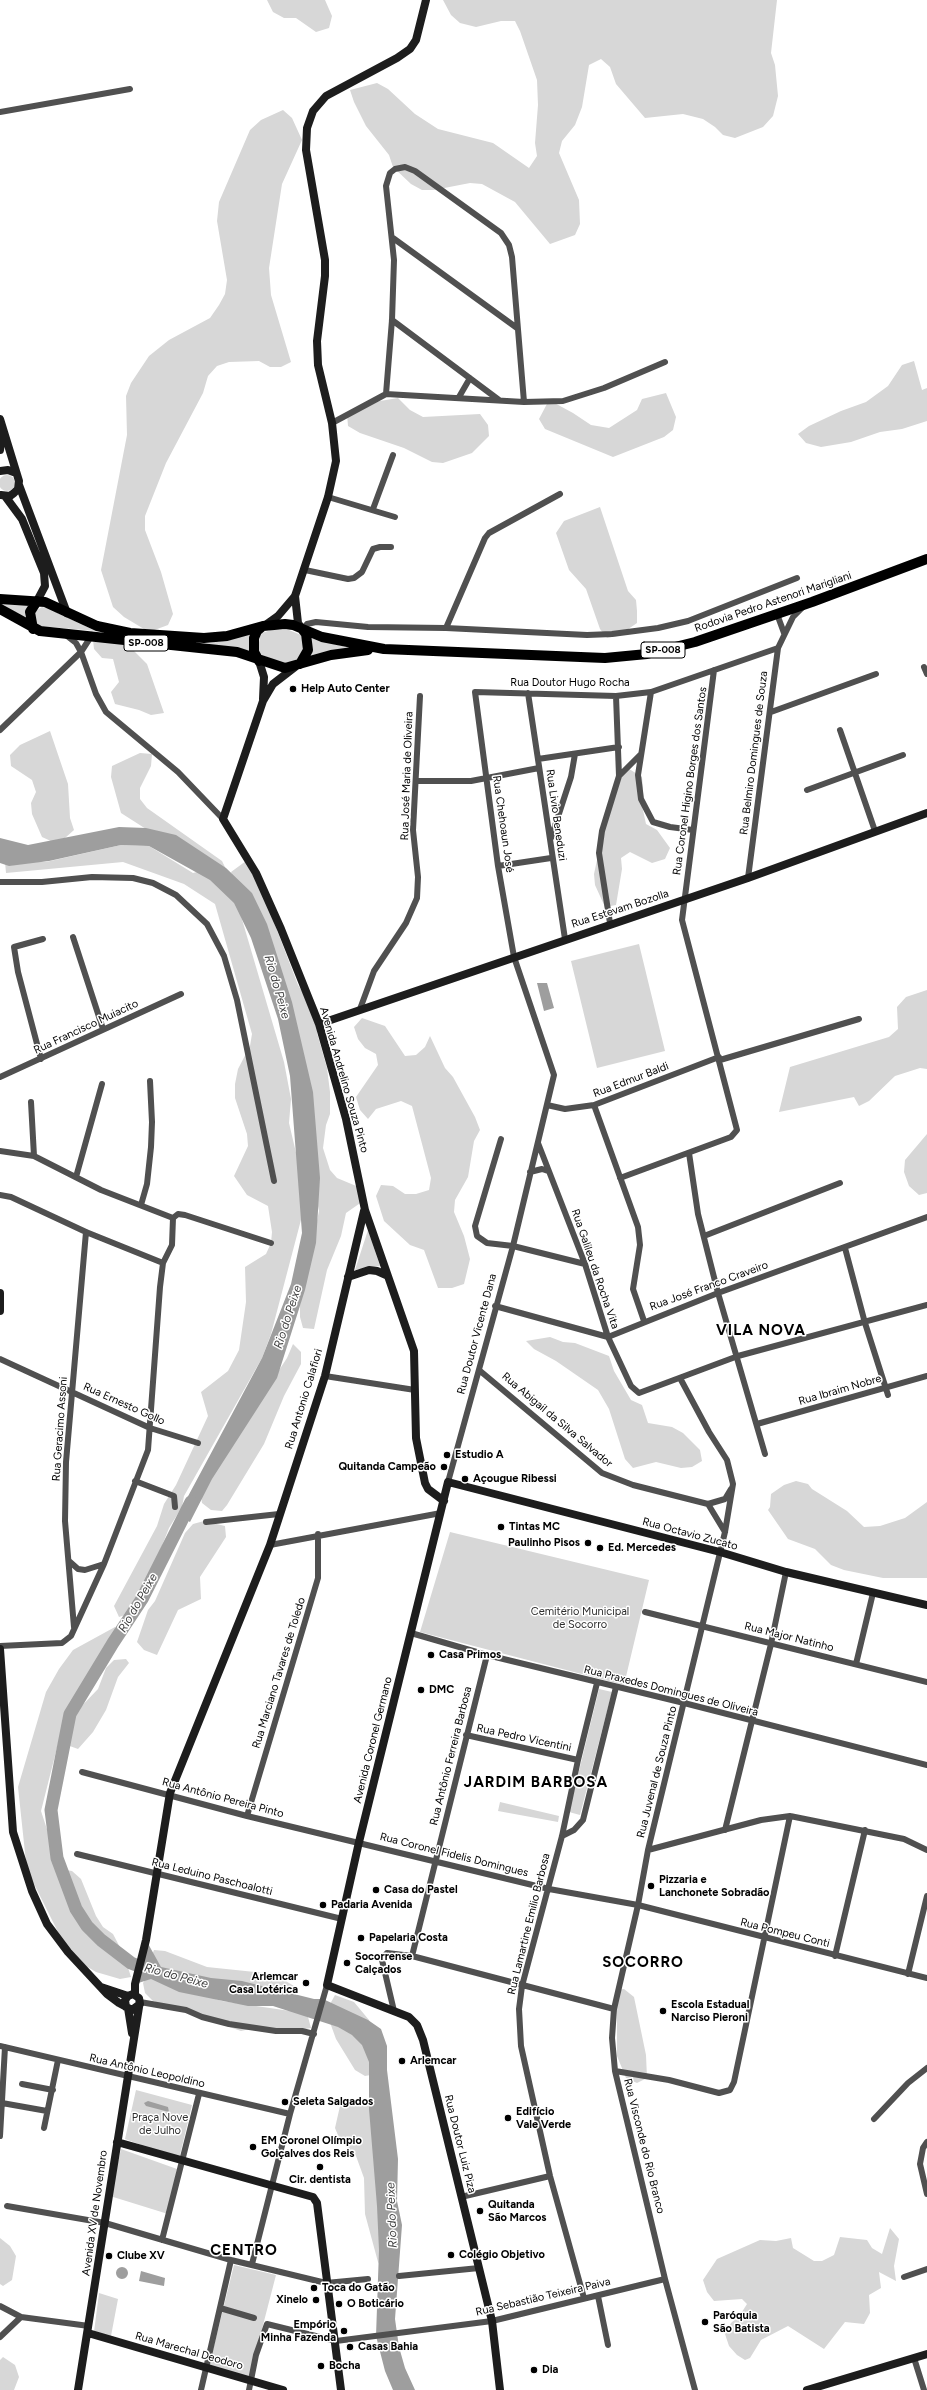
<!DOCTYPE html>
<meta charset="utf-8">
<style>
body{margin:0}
canvas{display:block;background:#fff}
</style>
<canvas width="927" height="2390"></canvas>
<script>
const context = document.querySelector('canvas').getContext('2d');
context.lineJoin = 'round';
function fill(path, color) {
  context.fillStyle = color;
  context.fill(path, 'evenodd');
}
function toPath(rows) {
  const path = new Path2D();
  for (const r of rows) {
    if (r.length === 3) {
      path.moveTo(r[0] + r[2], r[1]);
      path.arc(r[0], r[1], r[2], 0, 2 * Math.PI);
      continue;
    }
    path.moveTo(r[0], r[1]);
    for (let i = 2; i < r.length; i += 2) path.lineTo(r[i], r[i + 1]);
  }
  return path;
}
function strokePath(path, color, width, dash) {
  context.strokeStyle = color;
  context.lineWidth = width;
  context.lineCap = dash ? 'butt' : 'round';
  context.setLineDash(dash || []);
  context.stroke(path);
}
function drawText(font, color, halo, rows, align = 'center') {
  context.font = font + ' Figtree,sans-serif';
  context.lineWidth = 3;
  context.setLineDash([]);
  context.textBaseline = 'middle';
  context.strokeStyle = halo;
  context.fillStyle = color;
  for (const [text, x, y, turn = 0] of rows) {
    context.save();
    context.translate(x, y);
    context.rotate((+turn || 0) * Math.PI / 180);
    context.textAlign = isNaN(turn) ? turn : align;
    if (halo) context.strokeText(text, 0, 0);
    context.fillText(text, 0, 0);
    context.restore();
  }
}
const green = toPath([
 [267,0,325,0,332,16,329,28,316,32,296,18,284,18,273,12],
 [443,0,777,0,771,53,775,65,778,96,773,116,763,127,735,138,723,135,715,127,703,119,683,114,645,118,616,84,610,67,601,59,589,65,582,107,575,125,562,141,559,153,579,200,580,224,575,235,550,244,515,202,482,184,470,183,434,190,422,190,411,184,393,167,389,155,366,126,354,102,350,90,377,83,388,89,415,114,438,129,493,143,529,168,537,156,535,143,538,105,537,80,520,31,515,21,501,21,476,27,460,23,451,15],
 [283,110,292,118,302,140,282,184,269,268,271,295,291,362,281,367,270,367,259,361,229,362,217,366,208,376,203,393,166,463,145,516,145,530,161,572,173,614,168,625,149,632,124,617,113,607,101,570,127,435,126,396,131,383,149,356,169,340,210,318,219,305,225,294,227,280,217,221,219,202,250,130,261,120],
 [914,361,922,390,927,388,927,421,902,429,880,432,851,442,821,447,806,443,798,434,809,426,841,411,866,402,888,386,902,365],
 [666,393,676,417,673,430,664,437,613,457,545,429,539,419,549,400,573,413,591,425,609,428,637,410,642,399],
 [398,398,410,410,423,417,480,414,488,425,489,436,472,453,443,463,432,462,404,448,360,433,348,426,347,414,368,403],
 [7,483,8],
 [600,507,628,591,636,600,637,611,637,623,618,636,607,638,600,629,586,589,569,570,556,533,564,521],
 [1,603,28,605,24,619],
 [42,607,47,608,96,631,38,626,35,622,34,612],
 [271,630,289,630,301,635,304,649,298,660,286,665,260,654,258,649,260,636,262,633],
 [253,633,250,651,203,644,229,640],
 [311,638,342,646,356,648,309,657],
 [118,639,130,647,147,664,164,713,151,715,139,710,115,704,111,692,119,682,113,659,102,658,94,649,93,640],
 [50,731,68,784,70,818,74,830,65,838,53,842,42,837,32,814,31,803,36,792,32,780,11,766,10,755,20,745],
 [140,753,152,754,151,766,140,788,140,799,147,808,222,861,227,871,182,852,121,813,111,777,112,766],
 [626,767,642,777,643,788,641,801,646,824,657,830,670,848,665,859,652,863,630,852,621,858,622,869,616,905,605,907,595,885,594,874,611,795],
 [121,845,149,846,193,873,201,871,236,899,284,1062,291,1099,289,1123,297,1157,302,1216,271,1334,262,1358,184,1496,182,1507,169,1528,147,1583,145,1594,131,1613,119,1617,114,1606,157,1526,164,1504,176,1485,208,1416,201,1392,228,1371,239,1350,246,1302,245,1267,266,1254,271,1243,272,1232,268,1206,247,1195,234,1176,248,1146,247,1134,235,1098,235,1084,238,1069,250,1046,252,1034,215,904,184,884,123,862,6,873,5,862,46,862],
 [246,861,255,873,298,985,303,993,313,999,318,1010,317,1033,327,1068,330,1092,330,1114,326,1125,323,1148,330,1170,337,1178,361,1188,366,1199,346,1213,341,1236,327,1270,314,1329,303,1328,300,1317,300,1305,319,1211,314,1187,310,1115,231,872],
 [639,944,665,1051,597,1068,571,961],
 [927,990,927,1069,920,1068,895,1076,869,1101,859,1106,854,1097,779,1112,790,1067,889,1037,898,1029,897,1007,906,997],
 [362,1018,385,1026,405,1056,416,1055,425,1047,430,1036,445,1068,453,1077,475,1117,480,1130,474,1141,468,1177,455,1200,454,1212,464,1236,470,1259,464,1284,452,1288,438,1288,424,1250,410,1245,384,1221,376,1196,381,1185,393,1186,405,1194,416,1194,429,1190,431,1178,412,1106,401,1101,376,1109,368,1119,360,1110,356,1097,378,1065,376,1054,365,1048,358,1039,354,1027],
 [927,1134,927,1193,919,1195,909,1186,904,1172,905,1160],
 [368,1230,380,1266,355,1270],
 [550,1337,563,1342,575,1343,609,1356,614,1371,631,1400,642,1405,648,1423,672,1427,683,1433,700,1450,702,1461,692,1467,681,1468,656,1462,633,1468,625,1459,609,1409,598,1390,556,1361,534,1349,526,1341],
 [293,1344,301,1352,301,1364,284,1396,264,1444,227,1505,222,1511,211,1510,202,1503,200,1491,287,1358],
 [796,1481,808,1484,812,1489,847,1511,864,1527,880,1526,905,1518,927,1502,927,1578,883,1578,844,1570,831,1565,815,1549,788,1539,768,1510,770,1507,771,1494,784,1485],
 [204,1521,225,1526,226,1537,200,1577,201,1599,178,1610,157,1655,144,1650,137,1642,148,1610,155,1601,185,1533,193,1524],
 [450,1532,649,1580,624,1685,420,1632],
 [115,1627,118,1638,65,1716,41,1811,60,1869,72,1871,81,1879,96,1916,103,1927,113,1934,124,1955,131,1977,120,1979,96,1972,86,1966,76,1958,60,1936,33,1882,26,1862,18,1787,46,1692,59,1669,73,1650],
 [126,1659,129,1663,118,1677,106,1710,93,1732,78,1749,67,1745,64,1734,74,1714,98,1689,106,1668,114,1660],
 [599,1689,612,1692,580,1815,569,1812],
 [500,1802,559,1816,558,1822,498,1811],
 [154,1950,165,1951,207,1967,274,1974,294,1986,295,1998,152,1967,150,1960],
 [147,1977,222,2001,297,2012,308,2017,311,2028,300,2030,254,2028,241,2031,153,2001,145,1993,143,1983],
 [624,1989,634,1997,646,2055,647,2078,637,2083,626,2078,617,2056,617,1990],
 [335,1995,354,2002,369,2020,380,2053,376,2074,365,2076,355,2070,336,2039,328,2017,329,2006],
 [136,2090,192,2105,179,2159,125,2139],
 [363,2098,373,2101,385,2273,378,2262,365,2214,364,2178,356,2156,340,2140,335,2128,340,2106],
 [121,2149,177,2169,168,2214,110,2196],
 [890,2228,899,2239,894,2266,896,2281,879,2272,881,2288,869,2295,870,2313,864,2324,845,2322,824,2349,788,2326,761,2340,750,2358,745,2360,737,2355,729,2346,725,2334,731,2323,740,2315,747,2304,742,2299,714,2301,707,2292,703,2280,717,2259,760,2240,776,2241,791,2238,793,2248,814,2261,822,2261,834,2255,840,2237,867,2240,872,2248,882,2254],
 [0,2238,10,2246,16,2256,12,2280,3,2286,0,2284],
 [234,2265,276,2275,249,2379,209,2366],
 [99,2293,118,2299,111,2336,94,2332],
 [3,2357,15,2365,19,2377,14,2390,0,2390,0,2360]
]);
const water = toPath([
 [119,827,146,828,176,835,226,868,252,893,267,924,292,1002,313,1092,320,1178,316,1243,305,1290,277,1378,212,1479,190,1522,178,1515,262,1358,291,1284,302,1233,290,1076,278,1019,251,938,234,903,210,880,149,846,121,845,49,861,9,866,0,863,0,838,28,845],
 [537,983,547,983,554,1008,544,1011],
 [146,1940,161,1967,211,1978,242,1981,314,1999,323,1999,368,2020,381,2029,387,2046,387,2070,398,2159,397,2201,402,2225,395,2319,399,2347,405,2368,415,2390,393,2390,385,2371,376,2336,379,2250,377,2206,369,2109,369,2062,362,2045,352,2035,338,2027,273,2006,248,2006,179,1992,151,1979,135,1984],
 [148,2101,168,2107,169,2112,146,2106,144,2103],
 [122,2273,6],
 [141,2271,165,2278,164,2286,139,2281]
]);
const river = toPath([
 [151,1971,131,1963,101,1940,87,1926,76,1909,57,1858,51,1810,70,1714,113,1643,142,1599,191,1502]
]);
const street = toPath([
 [0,112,130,89],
 [393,238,517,328],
 [392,320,499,400],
 [386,394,524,402,563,401,604,388,665,362],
 [459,397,470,378],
 [332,423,386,394,392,320,394,260,386,186,390,173,395,169,405,167,415,171,501,233,509,245,512,257,524,402],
 [328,497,395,517],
 [373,509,393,455],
 [305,570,348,579,354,578,362,572,373,549,380,547,391,547],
 [777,614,784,633],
 [446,628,485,538,489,533,560,494],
 [302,629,307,624,316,622,368,627,446,628,587,635,612,634,658,628,688,621,797,578],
 [67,636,76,643,81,652,96,694,106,712,178,772,223,819],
 [924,667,927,674],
 [651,692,638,775,641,799,653,822,670,827,693,830],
 [528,693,565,939],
 [771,712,876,674],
 [0,730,81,652,92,635],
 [840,730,875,831],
 [538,759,619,747],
 [619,776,641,754],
 [416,781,471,781,539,768],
 [807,790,903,755],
 [551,838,571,777,575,754],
 [498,866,551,858],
 [748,878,778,648,793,617,802,608],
 [0,882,42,882,92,877,133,878,153,883,176,895,207,924,224,956,237,1000,274,1181],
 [610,923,599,853,602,831,619,776,616,696],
 [73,937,103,1029],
 [360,1009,374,971,406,923,417,898,418,877,413,830,420,696],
 [41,1059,18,972,14,947,43,939],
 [720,1060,859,1019],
 [0,1077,181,994],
 [31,1102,34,1156],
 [547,1105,565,1109,594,1105,719,1057],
 [594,1105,638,1227,640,1245,633,1289,644,1321],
 [501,1139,475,1226,477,1236,487,1243,513,1246,585,1264],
 [538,1143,585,1264,608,1337,631,1386,639,1393,738,1356,927,1305],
 [0,1151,34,1156,101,1190,173,1218,178,1214,185,1215,271,1243],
 [689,1153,698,1214,718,1293,765,1454],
 [530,1172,542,1169,548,1171],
 [76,1177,102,1084],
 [620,1178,731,1137,737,1130,682,920,714,670],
 [0,1195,11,1197,86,1232,163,1263],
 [141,1205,147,1184,151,1147,152,1122,150,1081],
 [704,1236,840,1183],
 [845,1248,865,1323,888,1395],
 [495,1306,608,1337,718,1293,927,1217],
 [0,1359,150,1428,198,1443],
 [479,1370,602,1473,633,1485,708,1504,725,1532],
 [325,1376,415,1390],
 [680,1378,709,1432,727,1460,733,1484,725,1532,648,1850,638,1905,614,2009,612,2038,615,2071,665,2279,695,2390],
 [757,1424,927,1376],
 [135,1481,174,1496,175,1507],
 [448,1482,513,1246,554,1075,514,957,498,866,475,692,616,696,651,692,778,648],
 [708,1504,725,1499,731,1489],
 [206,1522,279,1514],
 [270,1545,441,1513],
 [69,1561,78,1569,85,1570,104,1564],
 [645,1612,927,1682],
 [74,1627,65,1521,66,1462,86,1232],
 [411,1633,487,1655,684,1703,927,1765],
 [0,1646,62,1643,71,1636,104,1564,148,1450,160,1287,163,1263,172,1245,173,1218],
 [856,1664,873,1593],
 [466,1735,578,1760],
 [82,1772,247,1816,549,1889,638,1905,927,1978],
 [247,1816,318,1578,318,1534],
 [725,1830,771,1644,786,1572],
 [562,1836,574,1830,583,1820,616,1687],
 [648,1850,761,1820,790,1816,904,1839,927,1850],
 [77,1854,342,1919],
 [412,1956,487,1655],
 [835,1956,865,1830],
 [908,1974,927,1896],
 [140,2002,186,2010,202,2017,229,2024,276,2031,302,2031,314,2034],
 [394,2011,382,1960,387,1953,412,1956,614,2009],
 [0,2046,290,2114],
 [615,2071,669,2080,719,2093,730,2090,734,2082,790,1816],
 [22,2084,53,2090],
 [2,2103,47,2111],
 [874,2119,908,2083,927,2068],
 [44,2128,58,2060],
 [0,2136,5,2047],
 [927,2142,923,2148,920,2164,927,2194],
 [461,2197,550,2176],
 [7,2206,105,2223,231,2260,326,2283,368,2279],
 [162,2240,199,2094],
 [252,2264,290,2114,327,1985],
 [399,2276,479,2268],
 [904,2277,927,2269],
 [598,2296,608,2345],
 [584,2298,550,2176,521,2046,519,2009,522,1986,562,1836,578,1760,597,1683],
 [0,2306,21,2317,89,2326],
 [220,2308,254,2318],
 [0,2337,21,2317],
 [914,2358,924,2390],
 [201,2390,231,2260],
 [249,2390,256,2355,267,2324,336,2341,492,2321,665,2279]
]);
const secondary = toPath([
 [0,419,19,481,18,489,14,493,10,496,1,495],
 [0,450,2,431],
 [0,471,8,470,16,473],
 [19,485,67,613],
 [5,496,22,519,44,573,45,586,37,601],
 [295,596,298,623,302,629],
 [264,626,278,616,295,596,328,497,336,461,332,423,318,365,317,341,325,276,325,260,306,150,307,128,313,111,326,96,397,58,410,49,416,40,426,0],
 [259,661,264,677,263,699],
 [295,667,273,684,263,701,223,819,256,873,281,929,319,1024,346,1119,365,1210,414,1351,416,1438,425,1483,428,1489,444,1501],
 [319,1024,748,878,927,813],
 [348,1277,369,1270,377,1271,386,1275],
 [0,1293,0,1311],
 [0,1649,13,1832,32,1891,47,1924,68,1952,107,1994,119,2003,132,2010,140,2004,139,1998,133,1994,128,1996,125,2000,126,2007],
 [101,1987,128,1996],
 [135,1995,135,1984,146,1940,170,1793,270,1545,325,1376,364,1211],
 [128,2008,132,2033],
 [117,2142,313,2197,317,2203,341,2390],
 [88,2333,283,2390],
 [78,2390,139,2007],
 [500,2390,492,2321,423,2040,417,2025,409,2017,327,1985,359,1842,448,1482,720,1552,786,1572,927,1605],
 [807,2390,927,2354]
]);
const primary = toPath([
 [0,599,45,602,97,626,130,633,204,638,227,636,263,626,285,624,293,625,322,637,384,649,605,658,647,654,695,642,812,602,927,559],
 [0,609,40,631,237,652,285,668,331,655,368,650],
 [33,629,30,612,37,601],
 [259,661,254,652,254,638,257,631,263,626],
 [300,664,308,650,306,634,302,629]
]);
const markers = [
 [293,689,4,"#000"],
 [447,1455,4,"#000"],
 [444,1467,4,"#000"],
 [465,1479,4,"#000"],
 [501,1527,4,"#000"],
 [588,1543,4,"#000"],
 [600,1548,4,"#000"],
 [431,1655,4,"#000"],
 [421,1690,4,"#000"],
 [651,1886,4,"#000"],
 [376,1890,4,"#000"],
 [323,1905,4,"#000"],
 [361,1938,4,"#000"],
 [347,1963,4,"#000"],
 [306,1983,4,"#000"],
 [663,2011,4,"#000"],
 [402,2061,4,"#000"],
 [285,2102,4,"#000"],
 [508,2118,4,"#000"],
 [253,2147,4,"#000"],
 [320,2167,4,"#000"],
 [480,2211,4,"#000"],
 [451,2255,4,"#000"],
 [109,2256,4,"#000"],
 [314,2288,4,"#000"],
 [316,2300,4,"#000"],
 [339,2304,4,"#000"],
 [705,2322,4,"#000"],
 [344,2331,4,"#000"],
 [350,2347,4,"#000"],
 [321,2366,4,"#000"],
 [534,2370,4,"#000"]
];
const shields = [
 [146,643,44],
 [663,650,44]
];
const shieldNames = [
 ["SP-008",146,643],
 ["SP-008",663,650]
];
const streetNames = [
 ["Rodovia Pedro Astenori Marigliani",773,602,-19],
 ["Rua Doutor Hugo Rocha",570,683],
 ["Rua Belmiro Domingues de Souza",754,753,-83],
 ["Rua José Maria de Oliveira",407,776,-88],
 ["Rua Coronel Higino Borges dos Santos",690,781,-82],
 ["Rua Livio Beneduzi",556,815,82],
 ["Rua Chehoaun José",503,824,82],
 ["Rua Estevam Bozolla",620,909,-18],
 ["Rua Francisco Muiacito",86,1027,-25],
 ["Avenida Andrelino Souza Pinto",344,1080,74],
 ["Rua Edmur Baldi",631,1080,-21],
 ["Rua Galileu da Rocha Vita",595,1269,71],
 ["Rua José Franco Craveiro",709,1286,-20],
 ["Rua Doutor Vicente Dana",477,1334,-75],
 ["Rua Ibraim Nobre",840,1390,-16],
 ["Rua Antonio Calafiori",304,1399,-73],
 ["Rua Ernesto Gollo",124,1404,24],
 ["Rua Abigail da Silva Salvador",557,1420,40],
 ["Rua Geracimo Assoni",60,1429,-86],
 ["Rua Octavio Zucato",690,1534,15],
 ["Rua Major Natinho",789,1637,14],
 ["Rua Marciano Tavares de Toledo",279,1673,-73],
 ["Rua Praxedes Domingues de Oliveira",671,1691,14],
 ["Rua Pedro Vicentini",524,1738,12],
 ["Avenida Coronel Germano",373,1740,-76],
 ["Rua Antônio Ferreira Barbosa",451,1756,-76],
 ["Rua Juvenal de Souza Pinto",657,1772,-76],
 ["Rua Antônio Pereira Pinto",223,1798,15],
 ["Rua Coronel Fidelis Domingues",454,1855,14],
 ["Rua Leduino Paschoalotti",212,1877,14],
 ["Rua Lamartine Emilio Barbosa",529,1924,-76],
 ["Rua Pompeu Conti",785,1933,14],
 ["Rua Antônio Leopoldino",147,2071,13],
 ["Rua Doutor Luiz Piza",460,2144,76],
 ["Rua Visconde do Rio Branco",644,2146,76],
 ["Avenida XV de Novembro",95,2213,-82],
 ["Rua Sebastião Teixeira Paiva",543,2297,-13],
 ["Rua Marechal Deodoro",189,2351,16]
];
const poiNames = [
 ["Help Auto Center",301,689],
 ["Estudio A",455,1455],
 ["Quitanda Campeão",436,1467,"right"],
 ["Açougue Ribessi",473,1479],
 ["Tintas MC",509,1527],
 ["Paulinho Pisos",580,1543,"right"],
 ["Ed. Mercedes",608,1548],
 ["Casa Primos",439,1655],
 ["DMC",429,1690],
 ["Pizzaria e",659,1880],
 ["Lanchonete Sobradão",659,1893],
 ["Casa do Pastel",384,1890],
 ["Padaria Avenida",331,1905],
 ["Papelaria Costa",369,1938],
 ["Socorrense",355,1957],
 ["Calçados",355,1970],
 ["Arlemcar",298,1977,"right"],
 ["Casa Lotérica",298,1990,"right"],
 ["Escola Estadual",671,2005],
 ["Narciso Pieroni",671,2018],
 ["Arlemcar",410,2061],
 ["Seleta Salgados",293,2102],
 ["Edifício",516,2112],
 ["Vale Verde",516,2125],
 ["EM Coronel Olímpio",261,2141],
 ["Golçalves dos Reis",261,2154],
 ["Cir. dentista",320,2180,"center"],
 ["Quitanda",488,2205],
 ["São Marcos",488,2218],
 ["Colégio Objetivo",459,2255],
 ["Clube XV",117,2256],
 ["Toca do Gatão",322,2288],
 ["Xinelo",308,2300,"right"],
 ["O Boticário",347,2304],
 ["Paróquia",713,2316],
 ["São Batista",713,2329],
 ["Empório",336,2325,"right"],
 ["Minha Fazenda",336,2338,"right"],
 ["Casas Bahia",358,2347],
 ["Bocha",329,2366],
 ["Dia",542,2370]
];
const parkNames = [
 ["Cemitério Municipal",580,1612],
 ["de Socorro",580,1625],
 ["Praça Nove",160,2118],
 ["de Julho",160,2131]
];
const waterNames = [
 ["Rio do Peixe",277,987,74],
 ["Rio do Peixe",288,1317,-72],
 ["Rio do Peixe",138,1603,-60],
 ["Rio do Peixe",176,1976,15],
 ["Rio do Peixe",392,2215,-92]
];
const districtNames = [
 ["VILA NOVA",761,1331],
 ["JARDIM BARBOSA",536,1783],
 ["SOCORRO",643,1963],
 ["CENTRO",244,2251]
];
fill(green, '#d7d7d7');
fill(water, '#9e9e9e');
strokePath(river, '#9e9e9e', 13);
strokePath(street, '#505050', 6);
strokePath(secondary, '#1d1d1d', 8);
strokePath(primary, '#000', 10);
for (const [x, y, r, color] of markers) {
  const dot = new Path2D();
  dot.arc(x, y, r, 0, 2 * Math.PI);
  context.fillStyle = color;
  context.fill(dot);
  strokePath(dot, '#fff', 1.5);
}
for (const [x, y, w] of shields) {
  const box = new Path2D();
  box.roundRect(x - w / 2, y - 8, w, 16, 3);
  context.fillStyle = '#fff';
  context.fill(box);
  strokePath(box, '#000', 1);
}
drawText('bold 10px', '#000', null, shieldNames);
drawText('11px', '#000', '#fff', streetNames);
drawText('bold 11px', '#000', '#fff', poiNames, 'left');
drawText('11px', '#2e2e2e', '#fff', parkNames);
drawText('italic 12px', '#3f3f3f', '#fff', waterNames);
context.letterSpacing = '1px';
drawText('bold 15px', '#000', '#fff', districtNames);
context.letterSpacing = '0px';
</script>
